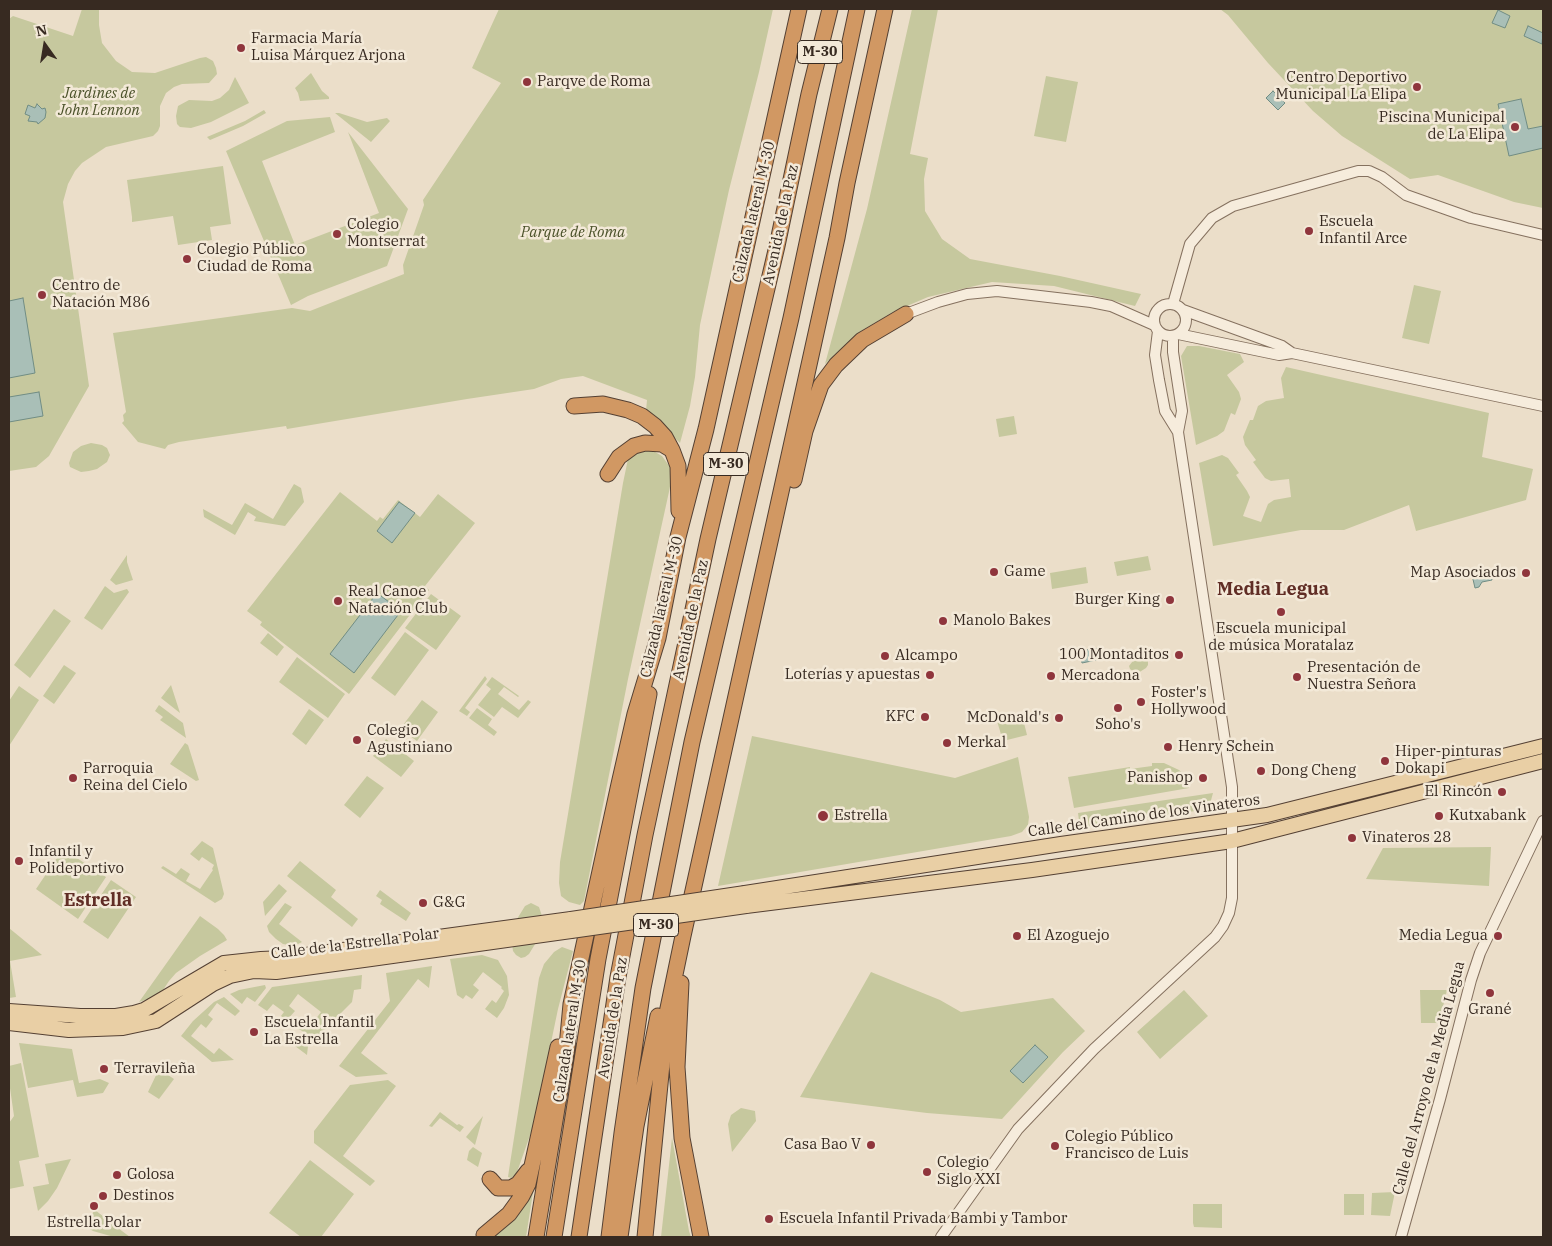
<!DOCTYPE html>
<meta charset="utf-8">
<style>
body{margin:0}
#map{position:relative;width:1552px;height:1246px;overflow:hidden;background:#ebdec9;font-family:"IBM Plex Serif",serif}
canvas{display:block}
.frame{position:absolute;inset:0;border:10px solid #372a21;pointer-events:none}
.north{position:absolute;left:20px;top:20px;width:50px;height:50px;-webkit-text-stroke:4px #f3e9d8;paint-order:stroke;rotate:347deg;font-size:14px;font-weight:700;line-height:20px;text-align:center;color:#372a21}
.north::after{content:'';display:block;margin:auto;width:18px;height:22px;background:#372a21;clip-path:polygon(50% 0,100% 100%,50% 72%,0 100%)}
</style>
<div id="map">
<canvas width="1552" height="1246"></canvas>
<div class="frame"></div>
<div class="north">N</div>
</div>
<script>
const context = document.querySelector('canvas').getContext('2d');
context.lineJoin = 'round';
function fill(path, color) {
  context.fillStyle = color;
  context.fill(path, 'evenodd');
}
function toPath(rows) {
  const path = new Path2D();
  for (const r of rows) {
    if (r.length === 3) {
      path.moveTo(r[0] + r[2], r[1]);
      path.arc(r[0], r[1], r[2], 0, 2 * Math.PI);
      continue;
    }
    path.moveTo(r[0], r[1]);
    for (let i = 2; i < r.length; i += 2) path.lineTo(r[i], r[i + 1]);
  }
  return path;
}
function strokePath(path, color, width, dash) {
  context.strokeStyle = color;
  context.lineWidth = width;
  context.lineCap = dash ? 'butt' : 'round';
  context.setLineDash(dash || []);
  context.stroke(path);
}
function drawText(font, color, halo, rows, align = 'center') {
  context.font = font + ' "IBM Plex Serif",serif';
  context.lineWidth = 5;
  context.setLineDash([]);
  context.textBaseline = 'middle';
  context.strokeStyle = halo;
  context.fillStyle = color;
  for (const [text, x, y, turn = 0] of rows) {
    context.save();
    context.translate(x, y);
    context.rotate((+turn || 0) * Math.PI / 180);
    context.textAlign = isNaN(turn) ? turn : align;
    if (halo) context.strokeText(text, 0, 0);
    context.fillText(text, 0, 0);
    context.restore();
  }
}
const green = toPath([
 [82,9,99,9,99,25,102,43,116,61,132,72,155,73,200,58,206,57,213,61,216,68,217,74,209,83,182,84,174,87,166,93,160,106,160,126,158,131,153,136,106,147,82,163,75,171,68,184,63,202,89,386,49,456,36,467,9,471,9,19,13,16,73,36],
 [499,9,773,9,759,72,729,190,714,259,700,325,695,377,690,406,680,443,646,411,647,400,583,376,561,379,534,389,467,399,287,429,286,426,179,442,168,445,165,449,138,442,122,423,124,421,123,415,126,412,113,333,292,308,310,311,404,274,403,265,424,205,423,200,501,83,472,68],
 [912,9,938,9,910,154,928,158,924,179,925,211,942,239,970,259,1060,276,1141,294,1135,306,1054,286,992,282,928,297,893,312,861,331,825,364,867,209],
 [1220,9,1543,9,1543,208,1514,202,1438,175,1410,179,1342,136,1313,111,1268,63,1228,15],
 [311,73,322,91,329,97,329,99,300,101,298,93,295,88],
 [1046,76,1078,82,1066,142,1034,136],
 [235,77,249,103,211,122,191,128,180,127,177,124,176,116,178,106,189,100,212,101,220,98,229,90],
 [264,110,266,113,243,126,210,140,207,137,245,121],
 [335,113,339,113,367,122,387,118,390,121,371,142],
 [330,117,335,132,262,161,295,245,379,213,348,132,408,209,387,266,308,296,291,305,226,151,287,121],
 [223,166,231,224,210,227,212,240,178,245,173,216,132,222,132,217,127,180],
 [1414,285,1441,291,1429,344,1402,338],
 [1187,346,1199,346,1240,354,1244,362,1227,375,1239,392,1241,399,1235,415,1231,413,1224,431,1217,436,1196,445,1181,356],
 [1286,367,1489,413,1482,457,1533,469,1526,500,1416,531,1409,505,1344,530,1301,530,1213,546,1199,463,1222,455,1228,458,1239,473,1236,475,1247,491,1250,497,1243,516,1261,522,1268,504,1274,500,1291,497,1289,479,1271,481,1265,478,1253,462,1256,460,1245,445,1243,437,1250,420,1253,420,1258,406,1266,401,1284,398,1281,378],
 [1014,416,1017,434,999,437,996,419],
 [91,443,102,445,107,448,110,455,107,462,97,469,89,471,81,472,70,467,69,463,73,452,81,446],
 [645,450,655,452,662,456,670,467,672,478,628,679,584,901,580,905,569,902,561,896,559,883,560,862,623,483,628,459,639,452],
 [294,484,301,488,304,502,285,526,254,521,256,517,248,512,235,535,204,517,203,509,232,525,245,503,273,519],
 [340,492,377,521,380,517,383,519,398,500,420,517,438,494,475,523,425,586,429,590,349,694,260,625,262,622,247,611],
 [127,555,127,562,133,580,116,585,110,580],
 [1148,556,1151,570,1117,576,1114,562],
 [1086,567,1088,583,1052,589,1050,573],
 [105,586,114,593,127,589,129,592,102,630,84,618],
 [431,594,461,616,436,650,405,628],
 [54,609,71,621,30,678,14,665],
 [405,632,429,650,395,696,371,678],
 [268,633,284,647,277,656,260,643],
 [1143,652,1148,657,1148,665,1146,668,1138,673,1134,672,1130,669,1129,666,1139,653],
 [297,657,345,694,328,718,279,682],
 [64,665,76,673,54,704,43,696],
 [485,676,487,679,465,708,470,712,467,716,459,711],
 [492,677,519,696,518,697,504,687,498,694,519,710,528,700,531,702,518,718,502,707,494,717,478,705,491,689,486,685],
 [171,685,180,713,161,698],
 [19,686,39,700,9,746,9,701],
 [422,700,438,712,417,741,400,729],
 [159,705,183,723,186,738,160,720,163,717,155,711],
 [477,708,492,719,488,725,497,732,494,736,469,718],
 [309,709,324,720,306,745,292,734],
 [1022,715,1027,735,1003,741,997,721],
 [752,736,955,778,1018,757,1029,817,1028,825,1022,832,1011,836,718,886],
 [386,739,414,761,401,777,373,756],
 [185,743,188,745,199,780,196,781,170,764],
 [1152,763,1164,763,1179,770,1185,775,1189,788,1074,808,1068,777,1130,767,1130,769,1152,766],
 [367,776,384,788,360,818,344,805],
 [1213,793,1210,804,1202,810,1080,828,1078,813],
 [202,841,213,848,224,894,222,899,215,903,161,868,163,866,176,874,181,868,190,874,186,881,200,889,213,870,212,869,214,865,202,857,199,861,190,854],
 [1491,847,1489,886,1366,879,1383,848],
 [63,849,106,877,78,919,36,889],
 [300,861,336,890,331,897,358,919,352,927,287,876],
 [111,880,136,897,108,939,83,922],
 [279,884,287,891,265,916,263,902],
 [380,890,411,913,406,921,380,904,382,900,376,896],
 [285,903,292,907,279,924,302,942,294,946,283,944,276,939,269,932,267,926],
 [531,903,539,907,542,916,517,919,525,906],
 [200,916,218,929,224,935,227,940,200,956,176,973,169,981,163,990,155,997,139,1002],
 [9,928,42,955,10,961,16,997,9,998],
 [537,941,529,954,525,957,521,958,516,955,513,951,512,944],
 [562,947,573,951,558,1009,534,1124,516,1175,511,1178,508,1177,509,1170,539,978,544,964,554,952],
 [482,955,498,960,507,976,509,995,504,1008,497,1018,485,1009,492,1000,496,1003,504,991,501,988,502,987,483,972,473,985,479,990,472,999,466,995,463,999,457,995,450,959],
 [432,966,429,988,418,979,361,1053,388,1074,356,1077,339,1066,390,1001,386,973],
 [871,972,940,1000,961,1012,1053,998,1085,1031,1063,1052,1002,1119,927,1113,800,1097],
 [362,975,361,989,354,990,352,1002,308,1046,307,1055,295,1046,305,1033,299,1029,306,1020,312,1024,321,1012,298,994,289,1006,295,1011,287,1020,281,1016,284,1012,273,1004,267,1011,258,1005,272,987],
 [265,985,266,988,255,1002,247,997,242,1004,230,994,239,990],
 [1184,990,1208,1016,1160,1059,1137,1032],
 [1420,990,1447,990,1439,1023,1421,1023],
 [224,997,240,1011,235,1016,217,1003,208,1015,213,1019,206,1028,201,1024,191,1036,214,1054,219,1048,234,1060,212,1062,181,1036,193,1021,214,1002],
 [19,1043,72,1049,79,1083,100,1079,109,1083,103,1093,77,1097,73,1080,28,1088],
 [21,1063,39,1157,19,1161,24,1186,9,1189,9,1123,14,1116,9,1081,9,1066],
 [159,1069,174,1079,159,1099,148,1092],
 [388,1080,396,1086,343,1156,375,1181,370,1186,314,1143,314,1131,350,1085],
 [741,1108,755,1111,756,1121,732,1152,728,1124,731,1115],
 [440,1112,457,1125,459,1124,464,1127,460,1132,440,1118,432,1127,429,1126],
 [483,1116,475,1145,466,1137],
 [672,1138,689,1231,691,1237,661,1237],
 [473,1147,482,1153,478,1167,467,1160,469,1151],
 [71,1159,57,1188,48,1201,38,1211,33,1187,49,1184,45,1164],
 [310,1160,354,1194,321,1237,301,1237,269,1213],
 [534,1186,526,1237,492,1237],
 [1395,1192,1390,1216,1371,1215,1372,1193],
 [1344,1194,1364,1194,1364,1215,1344,1215],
 [1193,1204,1222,1204,1222,1228,1194,1227,1193,1223],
 [95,1210,122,1231,130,1237,114,1237,93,1231,86,1227,84,1225,85,1223]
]);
const water = toPath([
 [1498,10,1510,16,1505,28,1492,23,1498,10],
 [1528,26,1543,33,1542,44,1524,36,1528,26],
 [1273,91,1285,103,1278,110,1266,98,1273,91],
 [1521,99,1528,129,1543,126,1543,148,1509,156,1498,104,1521,99],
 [37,104,42,109,45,108,46,112,45,118,38,124,37,122,28,121,30,116,25,114,28,105,35,108,37,104],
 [23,298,35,373,9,378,9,301,23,298],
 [39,392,43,416,9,422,9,397,39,392],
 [399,502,415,513,392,543,377,531,399,502],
 [1490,571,1492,580,1482,582,1479,587,1475,588,1472,575,1490,571],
 [377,593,401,611,354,673,330,654,377,593],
 [1099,648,1101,659,1082,663,1080,651,1099,648],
 [1035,1045,1048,1057,1023,1083,1010,1071,1035,1045]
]);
const minor = toPath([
 [1170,320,16],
 [1173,304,1190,244,1212,218,1233,206,1358,171,1369,171,1382,177,1406,195,1471,218,1543,235],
 [1183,310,1282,346,1292,353],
 [906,314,938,302,967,294,997,291,1091,302,1111,306,1154,325],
 [1158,331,1155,355,1159,380,1165,411,1178,432],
 [1178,334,1279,355,1292,353,1543,406],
 [941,1237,1018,1129,1094,1049,1215,937,1223,926,1229,913,1232,898,1232,787,1178,432,1182,411,1173,352,1173,336],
 [1401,1237,1440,1099,1471,980,1480,953,1543,821]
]);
const major = toPath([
 [745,893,1061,844,1267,815,1543,746],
 [746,906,1032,870,1232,841,1543,761],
 [9,1011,80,1016,116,1016,134,1013,144,1010,224,963,261,959,284,958,571,919],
 [9,1023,69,1030,123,1028,156,1021,213,984,230,976,254,971,276,972,371,959,571,931]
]);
const highway = toPath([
 [574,406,603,404,628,410,642,416,655,426,665,437,672,450],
 [608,474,619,457,634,446,645,443,662,444,672,450,678,466,679,511],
 [794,480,805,431,821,385,836,365,862,340,906,314],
 [681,983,677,1067,682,1138,701,1237],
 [490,1179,498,1188,511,1188,518,1184,528,1171],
 [484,1235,509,1214,522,1196,528,1184,558,1047],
 [536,1237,567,1047,571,1004,619,784,635,714,658,638,678,537,706,429,799,9],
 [554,1237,598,959,649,694],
 [579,1237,618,977,645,835,708,539,777,246,809,94,830,9],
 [609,1237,622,1133,643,988,692,742,791,318,857,9],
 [620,1237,636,1126,658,1016],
 [645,1237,667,1013,683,936,837,238,847,183,885,9]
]);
const majorBridge = toPath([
 [571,919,745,893],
 [571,931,746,906]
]);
const markers = [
 [241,48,5,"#8f353c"],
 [527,82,5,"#8f353c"],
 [1417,87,5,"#8f353c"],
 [1515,127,5,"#8f353c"],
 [1309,231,5,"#8f353c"],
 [337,234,5,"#8f353c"],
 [187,259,5,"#8f353c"],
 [42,295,5,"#8f353c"],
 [994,572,5,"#8f353c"],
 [1526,573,5,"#8f353c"],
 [1170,600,5,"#8f353c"],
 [338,601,5,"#8f353c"],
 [1281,612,5,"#8f353c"],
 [943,621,5,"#8f353c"],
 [1179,655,5,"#8f353c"],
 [885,656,5,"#8f353c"],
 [930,675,5,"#8f353c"],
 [1051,676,5,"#8f353c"],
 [1297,677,5,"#8f353c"],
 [1141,702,5,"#8f353c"],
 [1118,708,5,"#8f353c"],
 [925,717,5,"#8f353c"],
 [1059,718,5,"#8f353c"],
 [357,740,5,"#8f353c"],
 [947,743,5,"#8f353c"],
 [1168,747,5,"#8f353c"],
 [1385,761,5,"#8f353c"],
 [1261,771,5,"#8f353c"],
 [73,778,5,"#8f353c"],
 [1203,778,5,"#8f353c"],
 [1502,792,5,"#8f353c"],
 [823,816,6,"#8f353c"],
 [1439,816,5,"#8f353c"],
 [1352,838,5,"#8f353c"],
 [19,861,5,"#8f353c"],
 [423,903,5,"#8f353c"],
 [1017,936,5,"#8f353c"],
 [1498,936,5,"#8f353c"],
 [1490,993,5,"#8f353c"],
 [254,1032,5,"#8f353c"],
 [104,1069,5,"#8f353c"],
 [871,1145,5,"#8f353c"],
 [1055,1146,5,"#8f353c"],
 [927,1172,5,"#8f353c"],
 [117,1175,5,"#8f353c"],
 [103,1196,5,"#8f353c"],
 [94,1206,5,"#8f353c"],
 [769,1219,5,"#8f353c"]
];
const shields = [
 [820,52,45],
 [726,464,45],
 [656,925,45]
];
const shieldNames = [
 ["M-30",820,52],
 ["M-30",726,464],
 ["M-30",656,925]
];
const poiNames = [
 ["Farmacia María",251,39],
 ["Luisa Márquez Arjona",251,56],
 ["Centro Deportivo",1407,78,"right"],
 ["Municipal La Elipa",1407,95,"right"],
 ["Parqve de Roma",537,82],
 ["Piscina Municipal",1505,118,"right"],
 ["de La Elipa",1505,135,"right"],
 ["Escuela",1319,222],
 ["Infantil Arce",1319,239],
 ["Colegio",347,225],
 ["Montserrat",347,242],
 ["Colegio Público",197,250],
 ["Ciudad de Roma",197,267],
 ["Centro de",52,286],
 ["Natación M86",52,303],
 ["Game",1004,572],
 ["Map Asociados",1516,573,"right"],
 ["Real Canoe",348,592],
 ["Natación Club",348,609],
 ["Burger King",1160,600,"right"],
 ["Manolo Bakes",953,621],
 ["Escuela municipal",1281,629,"center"],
 ["de música Moratalaz",1281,646,"center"],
 ["100 Montaditos",1169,655,"right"],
 ["Alcampo",895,656],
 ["Presentación de",1307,668],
 ["Nuestra Señora",1307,685],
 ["Loterías y apuestas",920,675,"right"],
 ["Mercadona",1061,676],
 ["Foster's",1151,693],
 ["Hollywood",1151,710],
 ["KFC",915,717,"right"],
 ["McDonald's",1049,718,"right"],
 ["Soho's",1118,725,"center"],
 ["Colegio",367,731],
 ["Agustiniano",367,748],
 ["Merkal",957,743],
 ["Henry Schein",1178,747],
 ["Hiper-pinturas",1395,752],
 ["Dokapi",1395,769],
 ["Parroquia",83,769],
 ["Reina del Cielo",83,786],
 ["Dong Cheng",1271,771],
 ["Panishop",1193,778,"right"],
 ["El Rincón",1492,792,"right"],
 ["Estrella",834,816],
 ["Kutxabank",1449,816],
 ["Vinateros 28",1362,838],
 ["Infantil y",29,852],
 ["Polideportivo",29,869],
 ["G&G",433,903],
 ["El Azoguejo",1027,936],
 ["Media Legua",1488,936,"right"],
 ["Grané",1490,1010,"center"],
 ["Escuela Infantil",264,1023],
 ["La Estrella",264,1040],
 ["Terravileña",114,1069],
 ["Colegio Público",1065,1137],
 ["Francisco de Luis",1065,1154],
 ["Casa Bao V",861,1145,"right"],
 ["Colegio",937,1163],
 ["Siglo XXI",937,1180],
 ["Golosa",127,1175],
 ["Destinos",113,1196],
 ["Escuela Infantil Privada Bambi y Tambor",779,1219],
 ["Estrella Polar",94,1223,"center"]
];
const parkNames = [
 ["Jardines de",99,94],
 ["John Lennon",99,111],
 ["Parque de Roma",573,233]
];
const streetNames = [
 ["Calzada lateral M-30",754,212,-77],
 ["Avenida de la Paz",781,225,-78],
 ["Calzada lateral M-30",662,607,-77],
 ["Avenida de la Paz",691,620,-78],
 ["Calle del Camino de los Vinateros",1144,816,-8],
 ["Calle de la Estrella Polar",355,944,-7],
 ["Avenida de la Paz",613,1018,-81],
 ["Calzada lateral M-30",570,1031,-81],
 ["Calle del Arroyo de la Media Legua",1429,1078,-75]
];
const quarterNames = [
 ["Media Legua",1273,590],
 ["Estrella",98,901]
];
fill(green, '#c6c89e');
fill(water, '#a9bfb7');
strokePath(water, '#718d84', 1);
strokePath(minor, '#85715f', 12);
strokePath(major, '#544033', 16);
strokePath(highway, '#544033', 17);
strokePath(minor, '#f6ecdc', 10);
strokePath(major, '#e9cfa5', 14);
strokePath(highway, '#d19863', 15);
strokePath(majorBridge, '#544033', 16, []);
strokePath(majorBridge, '#e9cfa5', 14);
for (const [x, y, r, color] of markers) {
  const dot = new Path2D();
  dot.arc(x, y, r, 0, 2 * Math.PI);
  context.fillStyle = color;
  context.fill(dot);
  strokePath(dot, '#f3e9d8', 2);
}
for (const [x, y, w] of shields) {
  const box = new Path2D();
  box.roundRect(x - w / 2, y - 11.5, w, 23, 4);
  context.fillStyle = '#f3e9d8';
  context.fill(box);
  strokePath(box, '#372a21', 1);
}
drawText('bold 14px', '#372a21', null, shieldNames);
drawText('15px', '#372a21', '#f3e9d8', poiNames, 'left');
drawText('italic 15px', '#4b522a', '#f3e9d8', parkNames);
drawText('15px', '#372a21', '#f3e9d8', streetNames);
drawText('bold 18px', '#602d25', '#f3e9d8', quarterNames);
</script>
